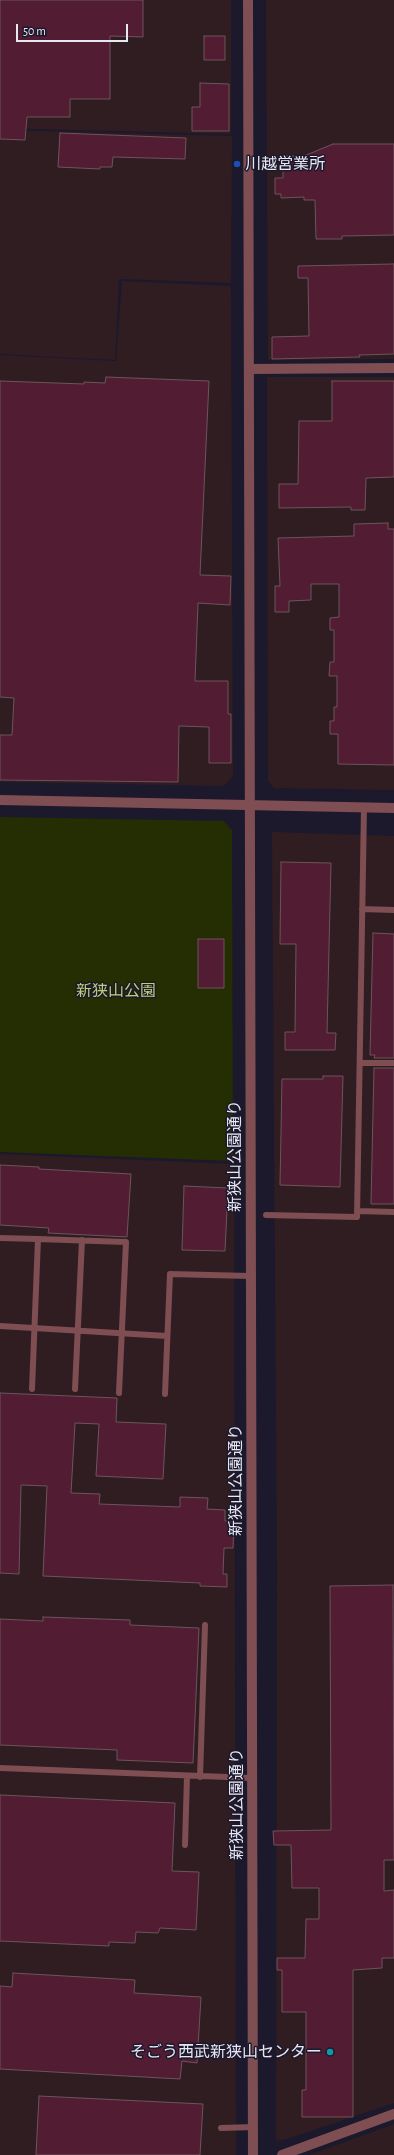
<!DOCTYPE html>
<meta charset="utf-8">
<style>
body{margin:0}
#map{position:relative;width:394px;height:2155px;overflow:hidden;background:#1c192c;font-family:"Alegreya Sans",sans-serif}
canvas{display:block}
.scale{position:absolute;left:16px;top:24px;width:112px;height:18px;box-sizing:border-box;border:2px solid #e7e7f4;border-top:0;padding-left:5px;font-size:12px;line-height:14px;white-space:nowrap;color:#e7e7f4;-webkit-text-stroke:3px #1c192c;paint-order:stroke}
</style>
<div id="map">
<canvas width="394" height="2155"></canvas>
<div class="scale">50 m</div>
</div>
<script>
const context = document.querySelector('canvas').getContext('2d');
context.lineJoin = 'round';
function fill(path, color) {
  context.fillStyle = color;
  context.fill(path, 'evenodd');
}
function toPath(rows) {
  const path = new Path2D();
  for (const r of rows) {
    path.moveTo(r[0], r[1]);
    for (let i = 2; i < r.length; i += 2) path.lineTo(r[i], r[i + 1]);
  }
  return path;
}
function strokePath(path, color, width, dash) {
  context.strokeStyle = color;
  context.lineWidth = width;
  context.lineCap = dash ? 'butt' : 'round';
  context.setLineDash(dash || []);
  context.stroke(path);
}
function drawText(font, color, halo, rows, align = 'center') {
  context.font = font + ' "Alegreya Sans","Noto Sans JP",sans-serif';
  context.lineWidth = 3;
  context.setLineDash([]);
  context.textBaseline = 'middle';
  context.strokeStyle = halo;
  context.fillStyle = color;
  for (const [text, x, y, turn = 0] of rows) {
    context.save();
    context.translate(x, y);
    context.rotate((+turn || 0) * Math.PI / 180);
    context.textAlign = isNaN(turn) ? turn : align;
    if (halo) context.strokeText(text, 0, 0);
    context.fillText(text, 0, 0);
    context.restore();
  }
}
const industrial = toPath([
 [0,0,231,0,231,134,0,128],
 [266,0,394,0,394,359,268,360],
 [0,130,232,136,231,283,119,279,115,360,0,354],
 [122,281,231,286,233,776,224,786,0,782,0,355,116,361],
 [267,377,394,377,394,790,274,788,268,781],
 [272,832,394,836,394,2103,287,2139,276,2141,277,1565],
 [0,1154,234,1164,236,2155,0,2155],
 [394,2124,394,2155,309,2155]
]);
const green = toPath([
 [0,817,224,821,232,830,233,1161,0,1152]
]);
const building = toPath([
 [0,0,143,0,143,37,110,36,110,99,70,99,70,117,27,117,25,140,0,139,0,0],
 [204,36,225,36,225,60,204,60,204,36],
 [200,83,229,84,229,131,192,131,192,107,200,107,200,83],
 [60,133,186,138,185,159,113,157,112,167,100,167,100,169,58,167,60,133],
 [333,144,394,144,394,235,342,236,342,239,316,239,315,200,304,200,304,197,281,198,281,194,275,194,275,178,283,178,283,156,304,156,333,144],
 [394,264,394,354,359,355,360,357,272,359,272,337,309,336,308,278,298,278,298,266,394,264],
 [106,377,209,381,200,575,231,576,230,605,198,603,195,681,228,681,228,714,231,714,231,763,209,763,209,727,179,726,178,782,0,780,0,735,12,735,14,698,0,697,0,381,84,384,84,382,105,383,106,377],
 [332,381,394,381,394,477,366,478,365,510,351,510,351,507,279,508,279,484,298,484,299,421,332,421,332,381],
 [388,523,388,529,394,529,394,765,338,764,338,734,330,734,330,721,334,721,334,707,337,707,337,676,329,676,330,662,334,662,334,630,330,630,330,618,339,617,339,584,311,584,311,600,289,601,289,612,275,612,275,586,280,586,278,538,354,536,354,524,388,523],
 [281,862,331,863,327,1033,336,1033,335,1050,285,1050,285,1032,295,1032,296,944,280,944,281,862],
 [373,933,394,934,394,1058,374,1058,375,1055,370,1055,373,933],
 [198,939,224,939,224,988,198,988,198,939],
 [374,1068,394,1068,394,1204,371,1204,374,1068],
 [323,1076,343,1076,340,1187,280,1185,282,1079,323,1079,323,1076],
 [0,1165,39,1167,39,1169,131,1174,127,1237,48,1233,49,1228,0,1225,0,1165],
 [184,1186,228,1188,225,1251,182,1250,184,1186],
 [0,1393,117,1398,116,1422,166,1424,163,1479,96,1476,99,1424,75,1423,71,1493,100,1494,99,1504,180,1507,180,1497,208,1498,207,1509,225,1510,225,1521,234,1522,233,1548,224,1548,223,1574,227,1574,227,1587,200,1586,200,1583,43,1576,47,1486,21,1485,19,1574,0,1573,0,1393],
 [393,1585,394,1860,384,1860,384,1891,394,1890,394,1958,382,1958,382,1968,353,1970,353,2117,302,2117,302,2090,306,2090,306,2012,282,2012,282,1970,277,1970,277,1958,305,1958,306,1919,319,1919,319,1888,292,1888,291,1845,274,1845,273,1831,331,1830,330,1586,393,1585],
 [43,1617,130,1620,130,1625,199,1628,193,1763,117,1760,117,1750,0,1745,0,1619,43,1621,43,1617],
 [0,1795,175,1803,172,1871,199,1872,196,1930,160,1928,158,1933,136,1932,135,1943,109,1942,109,1946,0,1941,0,1795],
 [13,1973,135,1980,134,1993,201,1997,197,2063,182,2061,180,2079,0,2069,0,1986,12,1987,13,1973],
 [39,2096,203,2104,200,2155,36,2155,39,2096]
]);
const service = toPath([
 [362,909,394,910],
 [360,1063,394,1063],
 [357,1211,394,1212],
 [266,1215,357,1217,364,808],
 [0,1238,38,1239,32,1389],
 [38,1239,126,1242,119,1393],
 [0,1326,167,1336],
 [75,1389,82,1240],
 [165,1394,170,1274,250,1276],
 [0,1768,252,1778],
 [200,1777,205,1625],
 [185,1845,187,1776],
 [221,2128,253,2127]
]);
const tertiary = toPath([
 [248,0,253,2155],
 [249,369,394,368],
 [0,800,394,808],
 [282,2155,394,2114]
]);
const markers = [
 [237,164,4,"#1a4fb4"],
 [330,2052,4,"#0f9aa8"]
];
const poiNames = [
 ["川越営業所",245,164],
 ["そごう西武新狭山センター",322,2052,"right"]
];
const parkNames = [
 ["新狭山公園",116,991]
];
const streetNames = [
 ["新狭山公園通り",235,1156,-90],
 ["新狭山公園通り",236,1480,-90],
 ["新狭山公園通り",237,1804,-90]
];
fill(industrial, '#301d21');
fill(green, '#252d03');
fill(building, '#521c33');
strokePath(building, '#6d545c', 1);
strokePath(service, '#7e4e52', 6);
strokePath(tertiary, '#7e4e52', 10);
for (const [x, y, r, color] of markers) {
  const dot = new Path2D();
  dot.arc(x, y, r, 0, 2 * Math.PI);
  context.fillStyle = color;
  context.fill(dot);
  strokePath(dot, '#1c192c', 1.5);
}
drawText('16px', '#e7e7f4', '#1c192c', poiNames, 'left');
drawText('16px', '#bacf78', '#1c192c', parkNames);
drawText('16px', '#e7e7f4', '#1c192c', streetNames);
</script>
